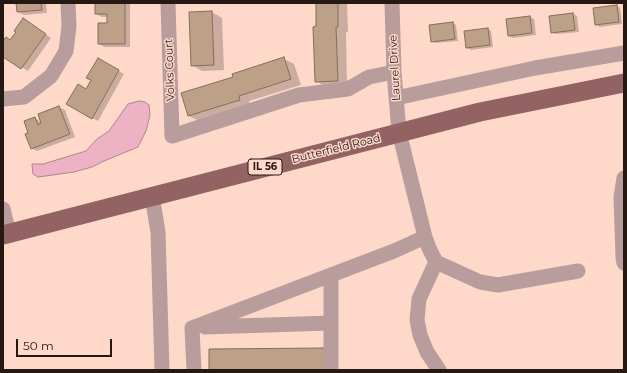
<!DOCTYPE html>
<style>
body{margin:0}
#map{position:relative;width:627px;height:373px;overflow:hidden;background:#fed8c9;font-family:Montserrat,sans-serif}
canvas{display:block}
.frame{position:absolute;inset:0;border:4px solid #261813;pointer-events:none}
.scale{position:absolute;left:16px;top:339px;width:96px;height:18px;box-sizing:border-box;border:2px solid #261813;border-top:0;padding-left:5px;font-size:12px;line-height:14px;white-space:nowrap;color:#261813;-webkit-text-stroke:3px #fed8c9;paint-order:stroke}
</style>
<div id="map">
<canvas width="627" height="373"></canvas>
<div class="frame"></div>
<div class="scale">50 m</div>
</div>
<script>
const context = document.querySelector('canvas').getContext('2d');
context.lineJoin = 'round';
function fill(path, color) {
  context.fillStyle = color;
  context.fill(path, 'evenodd');
}
function toPath(rows) {
  const path = new Path2D();
  for (const r of rows) {
    path.moveTo(r[0], r[1]);
    for (let i = 2; i < r.length; i += 2) path.lineTo(r[i], r[i + 1]);
  }
  return path;
}
function strokePath(path, color, width, dash) {
  context.strokeStyle = color;
  context.lineWidth = width;
  context.lineCap = dash ? 'butt' : 'round';
  context.setLineDash(dash || []);
  context.stroke(path);
}
function drawText(font, color, halo, rows, align = 'center') {
  context.font = font + ' Montserrat,sans-serif';
  context.lineWidth = 3;
  context.setLineDash([]);
  context.textBaseline = 'middle';
  context.strokeStyle = halo;
  context.fillStyle = color;
  for (const [text, x, y, turn = 0] of rows) {
    context.save();
    context.translate(x, y);
    context.rotate((+turn || 0) * Math.PI / 180);
    context.textAlign = isNaN(turn) ? turn : align;
    if (halo) context.strokeText(text, 0, 0);
    context.fillText(text, 0, 0);
    context.restore();
  }
}
const water = toPath([
 [139,101,145,102,149,105,150,115,146,131,138,147,104,161,92,167,74,172,38,177,33,174,32,164,43,164,86,151,97,139,109,131,128,104,139,101]
]);
const shadow = toPath([
 [17,3,46,3,47,13,24,15,18,12],
 [96,3,130,3,130,47,105,47,99,44,108,24,108,17,102,17,96,14],
 [317,3,347,3,348,32,346,32,347,86,326,87,316,81],
 [617,6,620,8,622,24,600,27,596,25],
 [212,12,222,18,224,70,202,71,192,65,190,13],
 [573,14,577,16,579,32,556,34,552,32],
 [530,17,534,19,536,35,513,38,509,36],
 [29,22,51,38,28,71,3,55,3,42,11,41,17,32],
 [453,23,456,25,458,41,436,43,432,41],
 [488,29,491,31,493,47,471,50,467,48],
 [98,59,124,74,98,121,67,104,87,90,92,80],
 [284,59,294,64,301,85,249,101,250,105,199,121,189,116,234,77],
 [59,107,65,110,75,137,37,151,31,148,30,134,35,118,42,123]
]);
const building = toPath([
 [16,3,41,3,42,10,17,12,16,3],
 [95,3,125,3,125,44,98,44,98,23,107,23,107,14,95,14,95,3],
 [316,3,338,3,338,27,336,27,338,81,315,82,313,27,316,26,316,3],
 [617,5,619,22,595,25,593,8,617,5],
 [212,11,214,65,191,66,189,12,212,11],
 [573,13,575,30,551,33,549,16,573,13],
 [530,16,532,33,508,36,506,19,530,16],
 [23,18,46,34,21,69,3,57,3,41,6,37,10,40,16,32,14,31,23,18],
 [453,22,455,39,431,42,429,25,453,22],
 [488,28,490,45,466,48,464,31,488,28],
 [284,57,291,79,239,96,240,100,188,116,181,93,233,77,232,74,284,57],
 [98,58,119,70,92,119,66,104,78,84,86,89,91,80,86,78,98,58],
 [59,106,70,134,31,149,25,134,28,133,24,121,35,117,38,125,41,123,38,114,59,106],
 [326,348,326,370,209,370,209,349,326,348]
]);
const minor = toPath([
 [168,3,172,136,299,95,348,89,369,77,394,72],
 [392,3,394,72,399,132,425,237,429,248,436,262,419,299,417,320,420,335,427,352,439,370],
 [396,98,535,68,624,53],
 [3,99,24,97,51,76,66,51,69,26,68,3],
 [624,178,621,197,623,258,624,263],
 [152,196,158,232,162,370],
 [3,209,9,233],
 [436,262,480,282,498,285,578,271],
 [205,327,331,323],
 [194,370,192,328,394,251,425,237],
 [331,370,331,275]
]);
const major = toPath([
 [3,235,480,112,624,83]
]);
const shields = [
 [265,167,34]
];
const shieldNames = [
 ["IL 56",265,167]
];
const streetNames = [
 ["Laurel Drive",395,68,-93],
 ["Volks Court",170,70,-92],
 ["Butterfield Road",336,149,-14]
];
fill(water, '#edb2c3');
strokePath(water, '#b1848e', 1);
fill(shadow, '#0003');
fill(building, '#bda088');
strokePath(building, '#876d56', 1);
strokePath(minor, '#b89d9c', 15);
strokePath(major, '#926362', 19);
for (const [x, y, w] of shields) {
  const box = new Path2D();
  box.roundRect(x - w / 2, y - 8, w, 16, 3);
  context.fillStyle = '#fed8c9';
  context.fill(box);
  strokePath(box, '#261813', 1);
}
drawText('bold 10px', '#261813', null, shieldNames);
drawText('11px', '#261813', '#fed8c9', streetNames);
</script>
